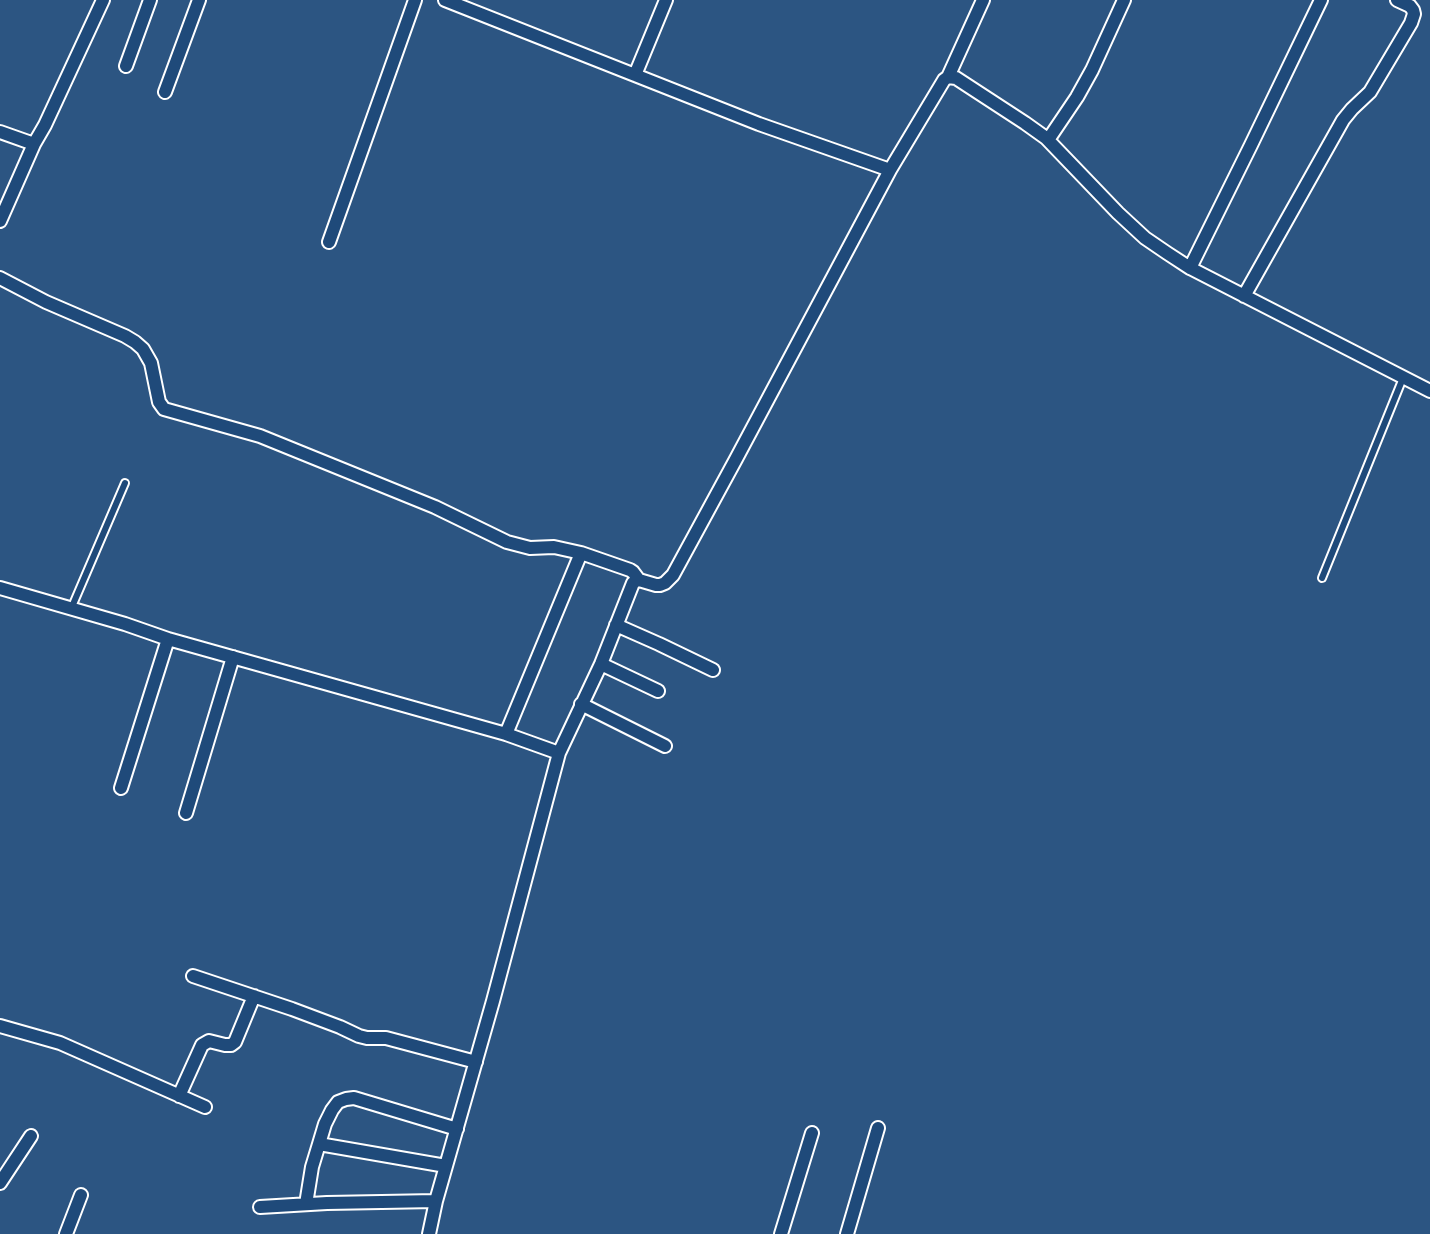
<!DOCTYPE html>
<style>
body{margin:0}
canvas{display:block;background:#2c5582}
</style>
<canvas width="1430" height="1234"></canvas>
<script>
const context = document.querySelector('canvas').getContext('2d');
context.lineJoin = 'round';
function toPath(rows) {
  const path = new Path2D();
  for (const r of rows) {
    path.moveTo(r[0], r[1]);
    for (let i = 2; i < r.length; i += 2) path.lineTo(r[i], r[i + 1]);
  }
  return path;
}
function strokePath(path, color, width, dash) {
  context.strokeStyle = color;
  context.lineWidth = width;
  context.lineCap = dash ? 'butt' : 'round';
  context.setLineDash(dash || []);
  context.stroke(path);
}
const service = toPath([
 [1322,578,1403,378],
 [71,609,125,483]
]);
const minor = toPath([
 [445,0,759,124,890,170],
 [126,66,150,0],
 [635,75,666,0],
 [948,77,983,0],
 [165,92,199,0],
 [0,132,34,144],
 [1048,140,1077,97,1092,70,1124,0],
 [0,221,34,144,45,125,103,0],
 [329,242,415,0],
 [1190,268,1251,145,1321,0],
 [0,278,46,302,125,336,135,342,143,349,151,363,159,402,164,409,260,436,435,507,507,542,530,548,554,547,581,553,630,570,633,572,639,580],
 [1244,296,1343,120,1352,109,1370,92,1411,23,1414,14,1413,10,1410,6,1397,0],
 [0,588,125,624,168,639,506,734,559,753],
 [616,625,659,644,713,670],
 [601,664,658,691],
 [581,704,665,746],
 [506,734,581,553],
 [121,788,168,639],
 [186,813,233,657],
 [193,976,292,1009,340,1027,359,1036,367,1038,386,1038,476,1062],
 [0,1026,60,1043,205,1107],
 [179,1096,202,1045,209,1041,225,1045,231,1045,235,1042,254,996],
 [319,1144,446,1166],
 [0,1183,31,1136],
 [306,1204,312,1167,319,1144,325,1124,332,1110,338,1102,346,1099,354,1098,457,1129],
 [260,1207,327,1203,436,1201],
 [66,1234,81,1195],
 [429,1234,436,1201,493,1001,559,753,601,664,633,583,636,581,639,580,656,585,660,585,665,583,673,575,736,459,890,170,944,80,948,77,956,78,1025,123,1046,138,1118,213,1145,238,1167,253,1190,268,1430,391],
 [781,1234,812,1133],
 [847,1234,878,1128]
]);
strokePath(service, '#fff', 10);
strokePath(minor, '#fff', 16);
strokePath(service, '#1f4a7a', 6);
strokePath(minor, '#1f4a7a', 12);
</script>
